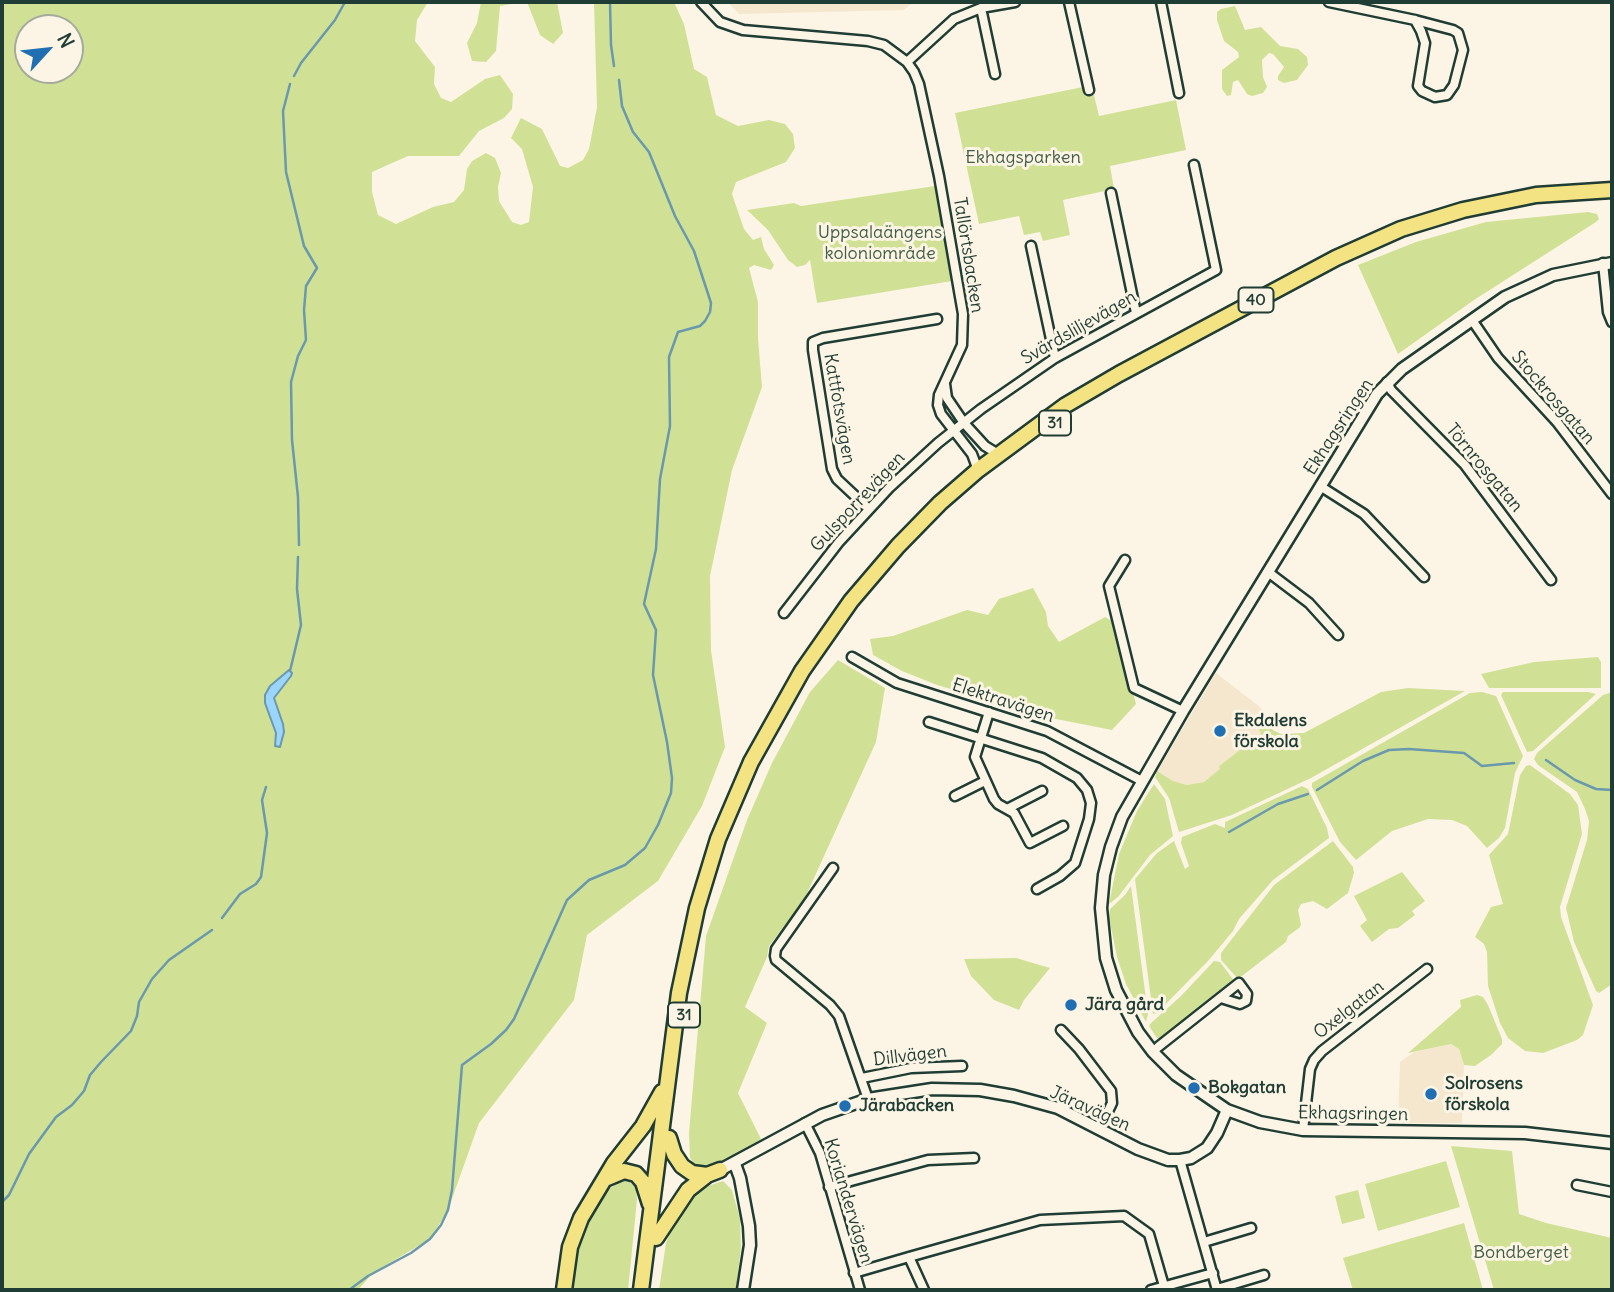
<!DOCTYPE html>
<meta charset="utf-8">
<style>
body{margin:0}
#map{position:relative;width:1614px;height:1292px;overflow:hidden;background:#fcf5e5;font-family:Delius,sans-serif}
canvas{display:block}
.frame{position:absolute;inset:0;border:4px solid #1f3d34;pointer-events:none}
.north{position:absolute;left:14px;top:14px;width:70px;height:70px;box-sizing:border-box;background:#fcf5e5;border:2px solid #a4ab9e;border-radius:50%;rotate:63deg;font-size:19px;font-weight:700;line-height:28px;text-align:center;color:#1f3d34}
.north::after{content:'';display:block;margin:auto;width:24px;height:32px;background:#1f6fb2;clip-path:polygon(50% 0,100% 100%,50% 72%,0 100%)}
</style>
<div id="map">
<canvas width="1614" height="1292"></canvas>
<div class="frame"></div>
<div class="north">N</div>
</div>
<script>
const context = document.querySelector('canvas').getContext('2d');
context.lineJoin = 'round';
function fill(path, color) {
  context.fillStyle = color;
  context.fill(path, 'evenodd');
}
function toPath(rows) {
  const path = new Path2D();
  for (const r of rows) {
    path.moveTo(r[0], r[1]);
    for (let i = 2; i < r.length; i += 2) path.lineTo(r[i], r[i + 1]);
  }
  return path;
}
function strokePath(path, color, width, dash) {
  context.strokeStyle = color;
  context.lineWidth = width;
  context.lineCap = dash ? 'butt' : 'round';
  context.setLineDash(dash || []);
  context.stroke(path);
}
function drawText(font, color, halo, rows, align = 'center') {
  context.font = font + ' Delius,sans-serif';
  context.lineWidth = 6;
  context.setLineDash([]);
  context.textBaseline = 'middle';
  context.strokeStyle = halo;
  context.fillStyle = color;
  for (const [text, x, y, turn = 0] of rows) {
    context.save();
    context.translate(x, y);
    context.rotate((+turn || 0) * Math.PI / 180);
    context.textAlign = isNaN(turn) ? turn : align;
    if (halo) context.strokeText(text, 0, 0);
    context.fillText(text, 0, 0);
    context.restore();
  }
}
const built = toPath([
 [728,2,914,2,904,10,739,14],
 [1216,673,1260,707,1269,722,1259,728,1261,734,1219,766,1221,769,1204,782,1187,785,1173,781,1157,771],
 [1451,1044,1459,1049,1464,1065,1462,1123,1398,1123,1400,1062,1414,1052]
]);
const green = toPath([
 [2,2,428,2,417,20,415,41,435,67,434,84,441,98,451,102,485,79,500,75,513,94,512,109,504,118,479,131,459,156,408,156,372,172,372,192,378,215,396,224,433,207,454,202,464,190,467,169,472,161,486,153,495,158,501,173,498,187,499,201,512,222,521,225,529,222,533,187,522,149,511,138,521,118,542,129,560,166,568,168,583,160,589,149,597,107,594,2,674,2,684,24,694,69,707,77,716,115,738,126,769,120,785,124,793,134,795,148,786,162,736,182,732,194,744,229,753,240,761,237,764,249,774,265,771,270,754,265,749,268,758,302,758,339,762,387,732,470,710,576,711,650,725,747,702,806,658,881,587,935,574,1000,479,1123,448,1210,430,1239,373,1273,358,1290,2,1290],
 [28,28,70,28,70,70,28,70],
 [481,2,524,2,500,6,496,51,486,62,472,61,467,43,477,23],
 [527,2,557,2,563,33,553,44,540,35],
 [1235,6,1245,30,1261,27,1280,46,1298,49,1307,57,1308,65,1297,80,1284,83,1278,80,1278,76,1284,67,1273,54,1269,53,1262,60,1263,77,1267,87,1263,93,1252,96,1247,94,1238,80,1233,82,1231,95,1227,96,1222,89,1222,70,1239,57,1238,52,1224,41,1217,20,1217,12,1221,9],
 [1083,87,1085,96,1094,95,1099,116,1176,100,1186,150,1110,166,1114,189,1063,200,1070,235,1043,241,1040,232,1024,235,1019,216,979,224,955,113],
 [935,186,952,281,817,303,810,260,805,265,797,267,788,260,768,230,747,210,794,203,801,206],
 [1588,212,1597,214,1599,219,1596,222,1474,300,1398,354,1358,265,1416,242,1486,222],
 [1033,588,1046,612,1048,626,1059,642,1105,617,1114,622,1136,704,1112,730,1046,717,937,685,902,671,873,655,870,639,893,636,967,610,988,615,999,599],
 [1598,657,1601,662,1601,688,1489,688,1481,674,1534,662],
 [838,660,885,688,876,742,804,900,769,946,767,957,745,1007,767,1023,738,1093,761,1139,733,1157,707,1168,695,1165,690,1158,689,1133,706,936,747,820,772,763,810,692],
 [1408,688,1465,691,1311,778,1232,815,1179,832,1169,798,1155,777,1157,771,1173,781,1187,785,1204,782,1220,769,1219,766,1261,734,1259,729,1269,722,1273,730,1281,734,1304,733,1381,692],
 [1482,692,1496,696,1523,756,1515,773,1505,828,1499,838,1487,848,1467,826,1452,820,1428,819,1392,831,1356,860,1340,842,1312,787,1312,783,1470,693],
 [1503,692,1588,692,1596,694,1533,751,1527,752,1501,695],
 [1612,692,1612,984,1599,993,1596,991,1574,942,1566,908,1587,840,1589,821,1585,809,1577,792,1538,765,1534,759,1537,753,1603,695],
 [1530,765,1570,794,1578,805,1582,834,1560,907,1561,917,1593,1005,1583,1035,1577,1040,1543,1053,1525,1051,1508,1038,1500,1023,1488,986,1487,952,1484,944,1475,937,1491,907,1503,904,1489,855,1508,834,1520,775,1526,766],
 [1154,784,1165,799,1173,836,1150,855,1118,897,1109,904,1119,854,1137,811],
 [1302,786,1308,789,1327,828,1329,838,1273,880,1239,919,1233,931,1208,961,1157,1013,1153,1014,1135,879,1157,853,1174,841,1185,869,1189,866,1181,843,1182,837,1215,824,1225,828,1225,822],
 [1333,841,1353,867,1354,873,1348,893,1327,909,1313,901,1301,904,1298,910,1301,925,1299,928,1288,936,1286,942,1238,979,1221,960,1221,953,1274,885],
 [1402,872,1425,901,1412,911,1415,915,1398,928,1389,929,1372,942,1360,926,1367,920,1354,896],
 [1131,886,1148,1014,1146,1022,1126,984,1117,957,1109,917,1110,909,1125,895],
 [1016,958,1050,968,1024,1000,1019,1010,994,1000,971,976,964,959],
 [1214,961,1220,962,1235,982,1163,1039,1157,1038,1149,1026,1150,1024,1181,996],
 [1477,995,1483,997,1488,1005,1502,1039,1502,1044,1491,1055,1475,1066,1464,1065,1459,1049,1451,1044,1408,1053,1461,1007,1460,1000],
 [1451,1146,1512,1151,1519,1214,1546,1223,1612,1238,1612,1290,1494,1290],
 [1446,1161,1460,1207,1378,1231,1365,1184],
 [622,1181,629,1182,636,1187,637,1200,628,1290,572,1290,571,1277,584,1227,607,1190],
 [723,1181,732,1190,740,1219,741,1247,736,1290,659,1290,666,1243,679,1212,702,1188],
 [1358,1190,1365,1218,1342,1224,1335,1196],
 [1464,1223,1483,1290,1353,1290,1343,1258]
]);
const water = toPath([
 [289,670,292,673,291,676,274,698,283,724,284,732,280,747,275,746,276,733,265,703,265,695,270,686,289,670]
]);
const stream = toPath([
 [610,2,611,45,614,66],
 [294,76,301,63,335,20,345,2],
 [290,84,283,111,286,172,304,246,317,268,306,286,304,310,306,340,298,356,291,382,292,440,298,497,299,545],
 [290,671,301,625,297,589,298,557],
 [1546,760,1575,780,1596,789,1612,790],
 [1317,790,1363,761,1389,750,1409,749,1464,753,1482,766,1514,763],
 [1229,832,1278,804,1308,794],
 [222,918,240,894,256,884,261,877,267,833,262,800,266,787],
 [2,1202,9,1195,29,1154,56,1117,72,1105,84,1091,90,1075,101,1062,131,1031,137,1016,139,1002,152,979,169,960,212,930],
 [349,1290,368,1276,411,1253,430,1239,441,1225,448,1210,452,1190,462,1065,491,1044,506,1030,514,1019,567,900,589,880,625,865,645,848,658,825,671,793,672,778,667,742,653,675,656,630,644,604,656,549,660,479,670,426,669,357,678,332,700,326,705,321,710,312,711,303,694,251,675,216,649,152,633,132,622,106,619,80]
]);
const minor = toPath([
 [701,2,720,22,743,30,868,41,884,45,907,62,914,72,919,84,939,176,963,314,962,345,939,395,938,405,941,414,972,454,978,470],
 [1069,2,1089,90],
 [1161,2,1179,93],
 [1329,2,1415,20,1453,30,1458,33,1463,50,1454,85,1447,95,1435,97,1422,91,1418,86,1425,43,1421,31,1415,20],
 [981,8,995,74],
 [907,62,954,19,981,8,1015,2],
 [1111,193,1136,313],
 [1031,246,1055,358],
 [1603,263,1608,312,1612,322],
 [1472,320,1498,358,1557,422,1612,494],
 [1387,382,1391,390,1465,465,1551,580],
 [945,384,947,398,964,423,985,446,998,454],
 [1320,486,1364,514,1424,577],
 [869,509,837,479,832,469,813,350,813,342,823,338,937,319],
 [1125,560,1109,586,1134,688,1183,711],
 [1268,572,1309,603,1338,635],
 [784,613,839,542,889,488,938,443,981,409,1055,358,1216,270,1194,165],
 [852,657,897,683,1047,731,1142,781],
 [989,712,975,757,994,799,998,804,1014,813,1030,843,1063,826],
 [929,722,1042,758,1077,778,1087,790,1091,803,1089,819,1075,863,1060,876,1037,889],
 [955,796,985,781],
 [1007,809,1042,791],
 [833,868,776,949,775,956,776,960,830,1005,839,1016,868,1099],
 [1061,1030,1079,1049,1111,1091,1112,1103,1100,1128],
 [1153,1052,1158,1047,1239,983,1247,994,1246,1001,1240,1004,1221,998],
 [862,1078,911,1068,962,1066],
 [805,1123,820,1153,860,1290],
 [1303,1130,1310,1069,1314,1060,1322,1051,1427,969],
 [1180,1160,1217,1290],
 [1577,1185,1612,1192],
 [829,1187,928,1160,974,1158],
 [1204,1242,1251,1228],
 [854,1273,909,1257],
 [1217,1289,1264,1275],
 [924,1290,909,1257,1040,1220,1124,1216,1149,1234,1164,1286],
 [1151,1290,1213,1273]
]);
const tertiary = toPath([
 [1612,263,1553,275,1505,297,1402,369,1377,394,1183,711,1122,817,1111,847,1104,875,1101,908,1106,958,1116,990,1138,1032,1153,1052,1176,1075,1227,1110,1260,1122,1303,1130,1525,1133,1612,1143],
 [735,1164,740,1178,749,1226,750,1245,743,1290],
 [720,1170,822,1115,868,1099,932,1089,980,1090,1014,1096,1058,1108,1138,1149,1168,1160,1180,1160,1191,1158,1207,1148,1217,1133,1227,1110]
]);
const trunk = toPath([
 [669,1138,674,1154,682,1166,692,1173,707,1175],
 [605,1179,624,1171,636,1174,643,1182,650,1204],
 [656,1238,688,1190,707,1175,720,1170],
 [564,1290,570,1247,581,1218,614,1163,643,1126,662,1092],
 [641,1290,679,993,697,908,718,839,751,762,802,671,851,601,898,546,940,503,978,470,1066,405,1119,374,1336,258,1401,229,1463,210,1536,195,1612,190]
]);
const markers = [
 [1220,731,7,"#1f6fb2"],
 [1071,1005,7,"#1f6fb2"],
 [1194,1088,7,"#1f6fb2"],
 [1431,1094,7,"#1f6fb2"],
 [845,1106,7,"#1f6fb2"]
];
const shields = [
 [1256,300,35],
 [1055,423,32],
 [684,1015,32]
];
const shieldNames = [
 ["40",1256,300],
 ["31",1055,423],
 ["31",684,1015]
];
const parkNames = [
 ["Ekhagsparken",1023,158],
 ["Uppsalaängens",880,233],
 ["koloniområde",880,254],
 ["Bondberget",1521,1253]
];
const streetNames = [
 ["Tallörtsbacken",968,255,81],
 ["Svärdsliljevägen",1079,328,-30],
 ["Stockrosgatan",1553,398,49],
 ["Kattfotsvägen",839,409,80],
 ["Ekhagsringen",1339,427,-57],
 ["Törnrosgatan",1484,468,50],
 ["Gulsporrevägen",858,502,-47],
 ["Elektravägen",1003,701,18],
 ["Oxelgatan",1349,1010,-38],
 ["Dillvägen",910,1056,-7],
 ["Järavägen",1090,1109,24],
 ["Ekhagsringen",1353,1114,1],
 ["Koriandervägen",848,1201,73]
];
const poiNames = [
 ["Ekdalens",1234,721],
 ["förskola",1234,742],
 ["Jära gård",1085,1005],
 ["Solrosens",1445,1084],
 ["förskola",1445,1105],
 ["Bokgatan",1208,1088],
 ["Järabacken",859,1106]
];
fill(built, '#f5e7ce');
fill(green, '#d0e195');
fill(water, '#9cd5fc');
strokePath(water, '#6a98ac', 2);
strokePath(stream, '#6a98ac', 2.5);
strokePath(minor, '#1f3d34', 13);
strokePath(tertiary, '#1f3d34', 15);
strokePath(trunk, '#1f3d34', 19);
strokePath(minor, '#fcf5e5', 8);
strokePath(tertiary, '#fcf5e5', 10);
strokePath(trunk, '#f4e382', 14);
for (const [x, y, r, color] of markers) {
  const dot = new Path2D();
  dot.arc(x, y, r, 0, 2 * Math.PI);
  context.fillStyle = color;
  context.fill(dot);
  strokePath(dot, '#fcf5e5', 2.5);
}
for (const [x, y, w] of shields) {
  const box = new Path2D();
  box.roundRect(x - w / 2, y - 12.5, w, 25, 5);
  context.fillStyle = '#fcf5e5';
  context.fill(box);
  strokePath(box, '#1f3d34', 2);
}
drawText('bold 16px', '#1f3d34', null, shieldNames);
drawText('18px', '#425e47', '#fcf5e5', parkNames);
drawText('18px', '#1f3d34', '#fcf5e5', streetNames);
drawText('bold 18px', '#1f3d34', '#fcf5e5', poiNames, 'left');
</script>
